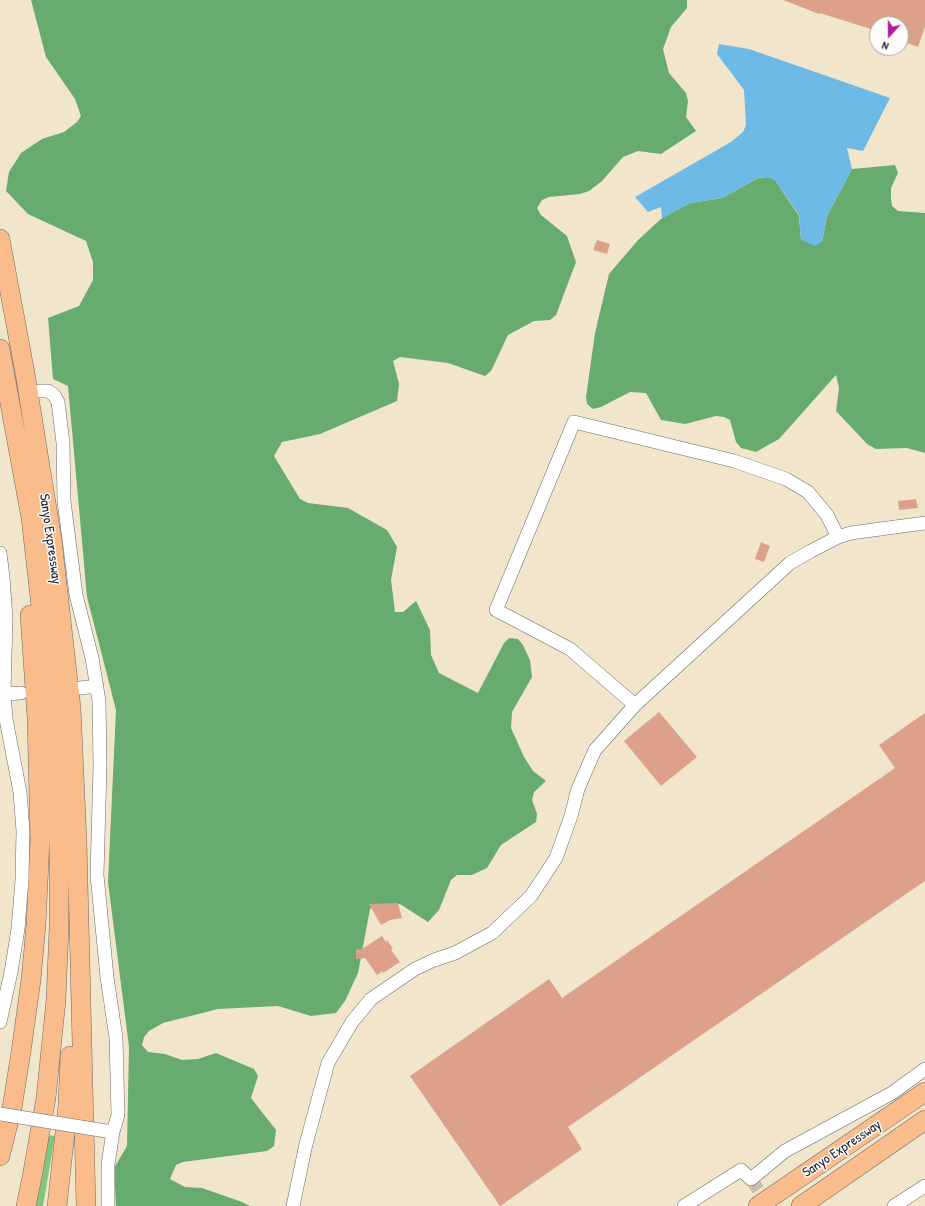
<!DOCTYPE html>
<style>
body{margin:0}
#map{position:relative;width:925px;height:1206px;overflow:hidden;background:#f1e6cb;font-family:"Patrick Hand",sans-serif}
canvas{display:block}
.north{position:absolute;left:869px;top:16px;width:40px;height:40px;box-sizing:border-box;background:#fdfcf7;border:1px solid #a5a5ac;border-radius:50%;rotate:201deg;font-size:11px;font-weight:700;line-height:16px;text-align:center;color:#22223b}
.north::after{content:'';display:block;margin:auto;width:14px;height:18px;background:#b5179e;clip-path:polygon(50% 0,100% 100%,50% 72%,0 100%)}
</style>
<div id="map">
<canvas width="925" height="1206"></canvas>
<div class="north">N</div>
</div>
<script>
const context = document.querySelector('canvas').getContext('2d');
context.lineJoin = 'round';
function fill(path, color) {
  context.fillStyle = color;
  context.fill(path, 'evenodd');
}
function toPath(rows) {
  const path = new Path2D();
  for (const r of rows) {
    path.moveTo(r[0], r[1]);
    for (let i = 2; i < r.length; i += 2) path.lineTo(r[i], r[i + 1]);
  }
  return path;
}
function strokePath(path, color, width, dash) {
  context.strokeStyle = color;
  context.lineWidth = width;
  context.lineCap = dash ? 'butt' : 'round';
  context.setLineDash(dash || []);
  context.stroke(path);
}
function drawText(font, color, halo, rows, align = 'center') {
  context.font = font + ' "Patrick Hand",sans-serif';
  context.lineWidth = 3;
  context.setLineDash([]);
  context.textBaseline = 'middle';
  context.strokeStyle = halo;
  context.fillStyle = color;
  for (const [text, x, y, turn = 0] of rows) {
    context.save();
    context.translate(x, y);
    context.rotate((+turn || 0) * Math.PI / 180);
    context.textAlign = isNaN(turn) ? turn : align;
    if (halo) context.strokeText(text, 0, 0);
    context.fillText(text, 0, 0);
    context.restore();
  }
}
const green = toPath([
 [48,1135,55,1136,43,1206,33,1206]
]);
const forest = toPath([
 [31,0,687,0,687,8,671,27,663,49,669,73,686,93,688,101,686,117,696,131,661,154,638,151,623,157,602,181,589,191,580,194,549,197,542,200,537,208,541,215,567,236,576,262,556,315,550,320,534,321,508,335,491,371,485,376,448,363,400,357,393,361,399,384,397,401,320,434,282,442,274,456,300,499,308,503,348,508,387,530,397,547,391,580,395,612,403,612,416,601,430,630,431,655,439,673,478,693,504,643,509,638,518,639,523,645,530,660,532,677,512,712,511,728,524,757,533,771,546,781,534,792,532,800,537,814,536,822,501,845,487,868,472,875,457,875,451,880,439,910,428,922,400,904,377,905,370,909,358,973,345,1001,336,1013,311,1016,278,1006,218,1009,163,1023,149,1031,144,1037,142,1045,148,1052,165,1054,182,1060,198,1059,216,1053,254,1069,258,1076,251,1098,276,1130,274,1146,267,1151,183,1162,176,1165,170,1179,185,1187,202,1188,242,1202,250,1206,116,1206,114,1168,127,1146,129,1047,108,882,116,710,87,597,68,386,53,379,48,318,79,306,93,280,93,262,86,241,28,214,6,191,9,172,21,153,42,139,64,132,77,122,81,116,75,99,46,57],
 [895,165,898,173,891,188,891,198,892,206,898,211,925,213,925,453,907,448,876,449,867,444,836,411,839,388,836,375,779,439,756,452,741,448,736,442,730,420,724,417,716,416,685,424,661,420,646,393,630,392,601,407,593,409,587,404,586,397,595,333,609,274,638,240,662,218,690,203,722,198,758,178,768,177,775,180,799,216,801,240,822,242,827,216,852,169]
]);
const water = toPath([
 [719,44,749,49,890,98,863,151,847,148,852,169,827,216,822,242,815,246,801,240,799,215,775,180,768,177,758,178,722,198,690,203,662,218,661,207,648,212,635,197,731,142,743,132,746,125,744,90,717,54]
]);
const building = toPath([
 [783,0,925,0,925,27,918,47,901,41,901,24,877,24,877,31,820,13,819,14],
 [597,240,610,244,607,254,593,250],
 [916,499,918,508,899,510,898,501],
 [761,542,770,546,764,562,755,559],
 [659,712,697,757,661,786,624,741],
 [925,713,925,881,568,1127,582,1149,500,1206,410,1076,549,979,562,998,895,768,879,745],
 [398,903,402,918,390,920,381,925,369,904],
 [382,936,386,942,387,940,393,949,391,950,400,962,383,973,383,971,377,975,365,958,356,959,356,950,362,949]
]);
const minorTunnel = toPath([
 [751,1179,769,1206]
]);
const minor = toPath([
 [40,391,48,391,54,395,58,402,63,443,64,501,76,595,92,658,99,701,100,766,97,875,107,977,116,1038,118,1115,113,1132,108,1164,108,1206],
 [0,553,3,577,6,619,4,694,6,719,20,792,23,831,22,880,18,929,11,972,0,1022],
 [80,688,97,686],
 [4,694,21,693],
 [635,705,570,649,496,610,574,422,734,461,786,479,808,492,827,515,838,537],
 [293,1206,306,1144,328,1063,352,1022,371,999,415,969,434,960,455,953,492,933,531,896,556,858,571,816,578,789,595,750,635,705,790,563,811,551,838,537,851,533,925,523],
 [684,1206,741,1170,751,1179,785,1151,892,1093,925,1069],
 [894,1206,925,1186]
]);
const highway = toPath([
 [0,239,25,373,52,540,71,708,77,841,86,1206],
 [0,349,31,518,42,615,52,707,59,839,59,927,56,1000,46,1098,32,1177,26,1206],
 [0,1156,12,1108,21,1052,31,980,36,925,40,839,37,718,30,615],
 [57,1206,68,1105,70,1056],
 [758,1206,925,1092],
 [801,1206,925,1120]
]);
const minorBridge = toPath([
 [0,1114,106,1131]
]);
const streetNames = [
 ["Sanyo Expressway",50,539,82],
 ["Sanyo Expressway",842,1149,-34]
];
fill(green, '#81c680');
fill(forest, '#68ab6e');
fill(water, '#6dbae7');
fill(building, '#dda18a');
strokePath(minorTunnel, '#c8bfae', 13, [13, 6]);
strokePath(minor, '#6a676d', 14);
strokePath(highway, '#6a676d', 20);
strokePath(minor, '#fff', 13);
strokePath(highway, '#f9bc8a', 19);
strokePath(minorBridge, '#6a676d', 14, []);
strokePath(minorBridge, '#fff', 13);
drawText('14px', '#22223b', '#fdfcf7', streetNames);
</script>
